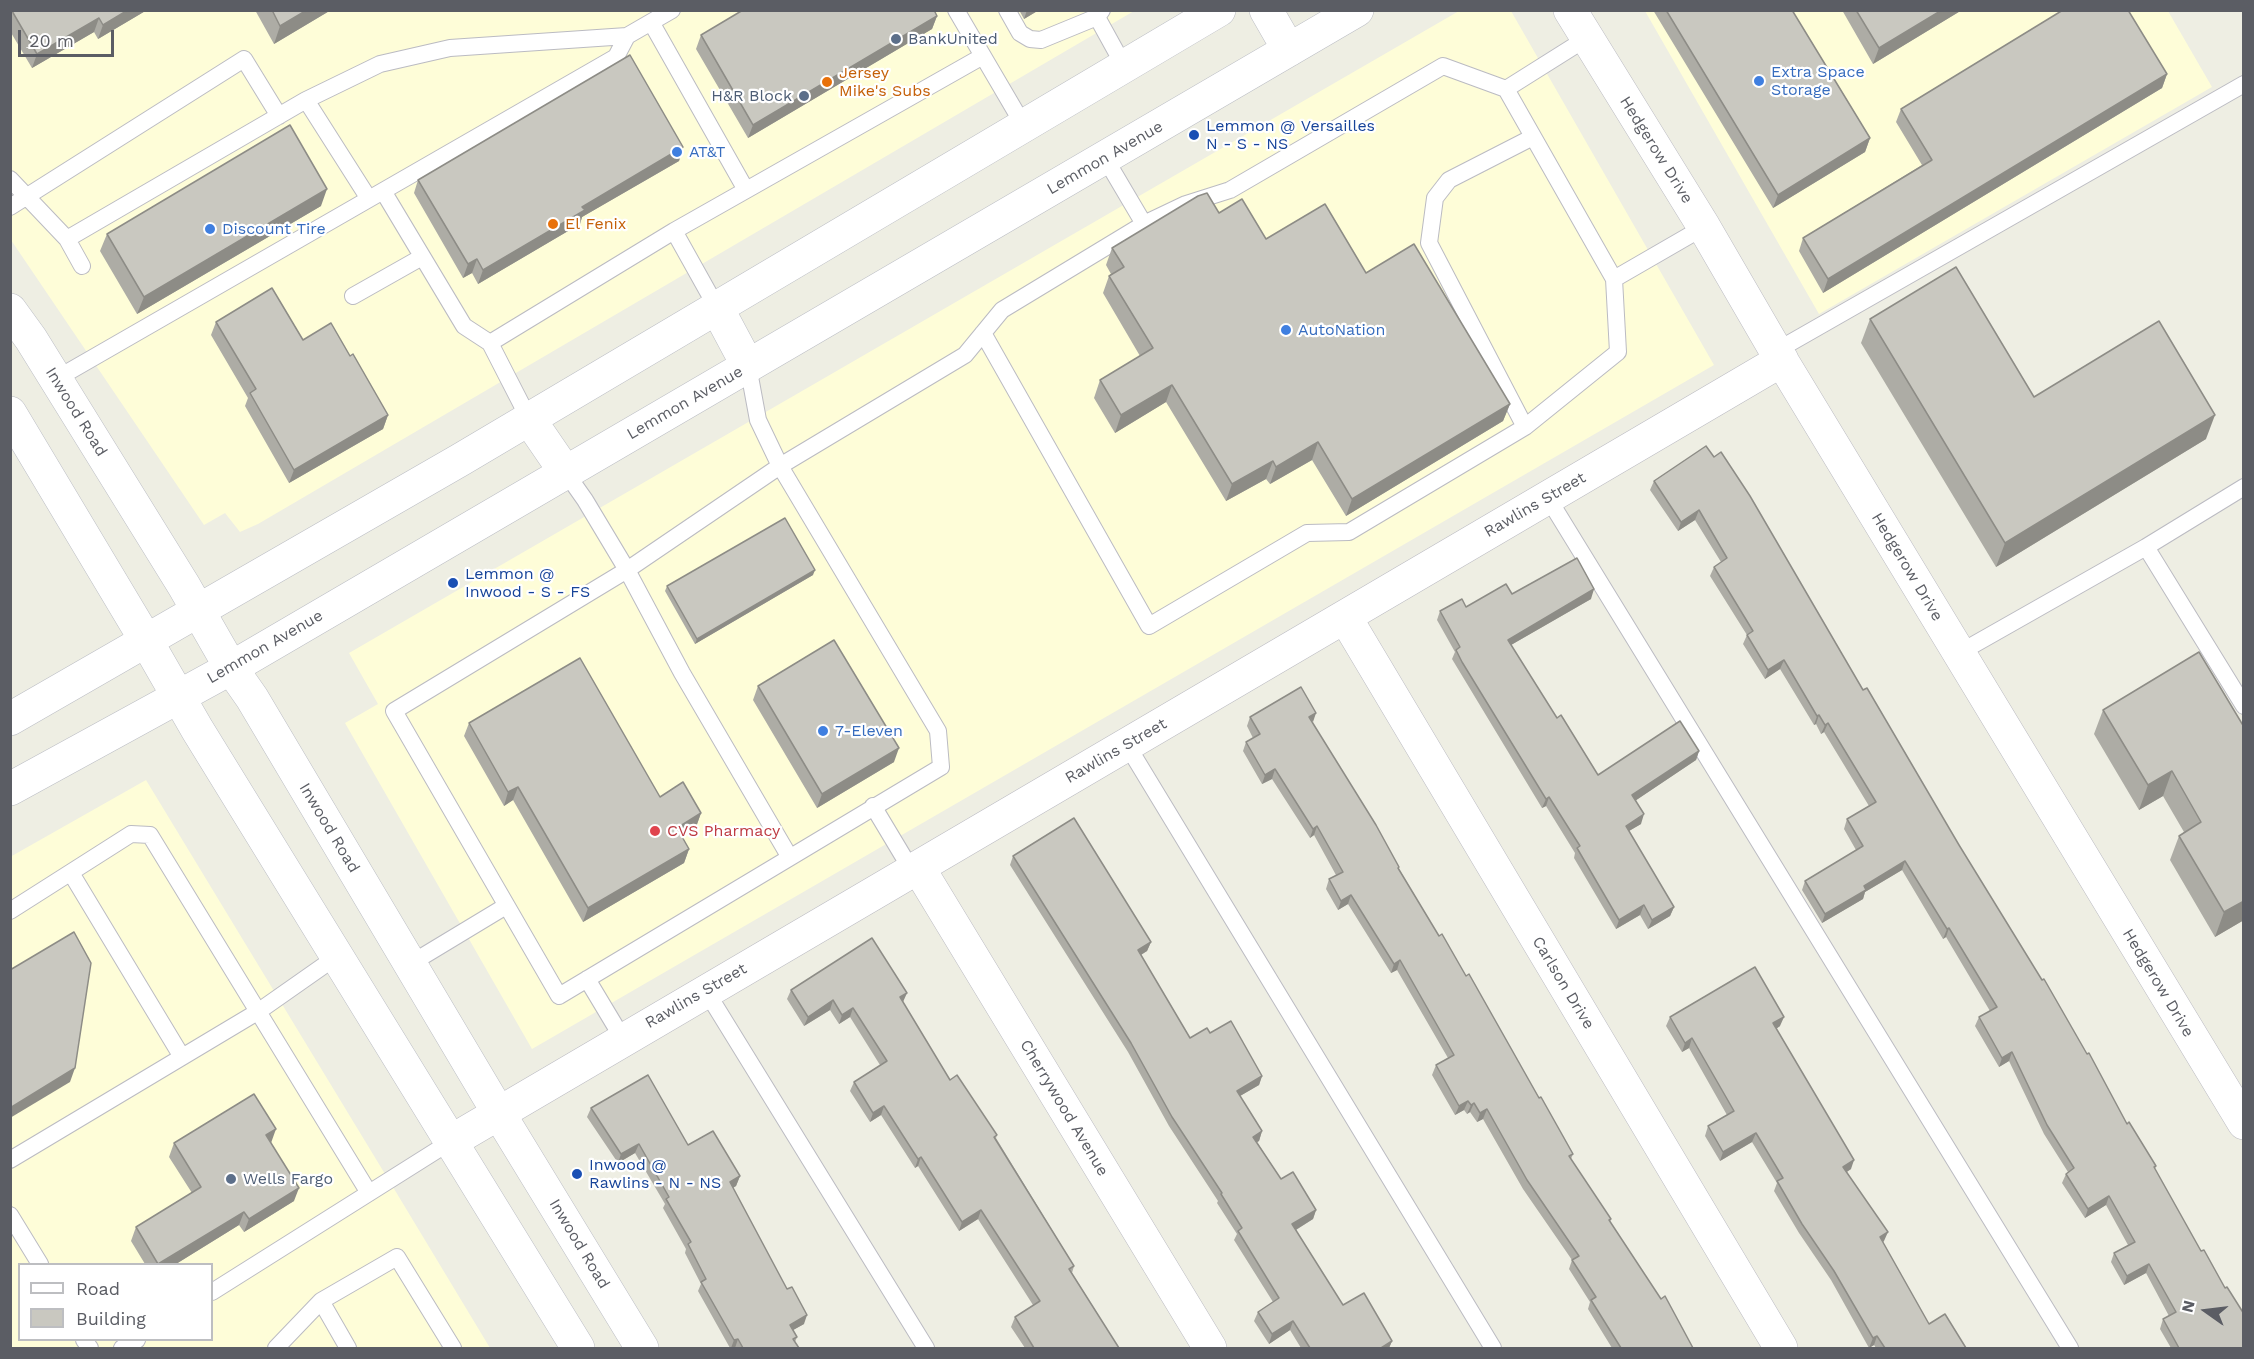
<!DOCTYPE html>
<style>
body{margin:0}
#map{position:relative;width:2254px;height:1359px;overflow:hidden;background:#eeeee3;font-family:"Work Sans",sans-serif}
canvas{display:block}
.frame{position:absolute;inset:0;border:12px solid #5b5d64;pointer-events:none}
.legend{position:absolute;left:18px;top:1263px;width:195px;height:78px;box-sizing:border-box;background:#fff;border:2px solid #bdbec1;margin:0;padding:8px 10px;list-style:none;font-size:18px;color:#5b5d64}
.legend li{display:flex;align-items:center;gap:12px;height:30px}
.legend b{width:30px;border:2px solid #bdbec1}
.north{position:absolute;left:2176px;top:1281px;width:60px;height:60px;-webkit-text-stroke:4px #fff;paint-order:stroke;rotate:284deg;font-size:16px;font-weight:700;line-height:24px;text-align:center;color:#5b5d64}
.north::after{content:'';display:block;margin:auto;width:21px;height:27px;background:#5b5d64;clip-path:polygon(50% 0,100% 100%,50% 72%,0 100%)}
.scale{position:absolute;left:18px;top:30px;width:96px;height:27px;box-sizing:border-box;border:3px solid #5b5d64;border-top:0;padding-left:8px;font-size:18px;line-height:21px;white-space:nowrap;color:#5b5d64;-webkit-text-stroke:4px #fff;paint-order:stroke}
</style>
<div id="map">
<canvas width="2254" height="1359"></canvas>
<div class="frame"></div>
<ul class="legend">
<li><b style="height:8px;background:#fff"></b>Road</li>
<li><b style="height:16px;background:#c9c8c0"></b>Building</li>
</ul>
<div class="north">N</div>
<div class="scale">20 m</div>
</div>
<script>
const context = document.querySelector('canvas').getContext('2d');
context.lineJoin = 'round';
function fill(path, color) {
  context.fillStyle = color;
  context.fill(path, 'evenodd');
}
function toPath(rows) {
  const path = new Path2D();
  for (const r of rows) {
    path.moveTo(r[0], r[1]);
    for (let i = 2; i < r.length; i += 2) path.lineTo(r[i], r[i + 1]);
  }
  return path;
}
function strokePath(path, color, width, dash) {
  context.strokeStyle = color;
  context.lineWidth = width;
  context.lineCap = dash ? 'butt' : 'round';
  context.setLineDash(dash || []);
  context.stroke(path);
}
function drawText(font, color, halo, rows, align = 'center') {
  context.font = font + ' "Work Sans",sans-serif';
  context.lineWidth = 4.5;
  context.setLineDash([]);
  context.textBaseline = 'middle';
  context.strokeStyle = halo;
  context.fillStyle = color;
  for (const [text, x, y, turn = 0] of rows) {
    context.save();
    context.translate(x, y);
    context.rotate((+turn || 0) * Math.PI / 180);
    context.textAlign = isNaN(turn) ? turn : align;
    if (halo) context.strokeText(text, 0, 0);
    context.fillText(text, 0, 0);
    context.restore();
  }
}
const commercial = toPath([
 [10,11,1134,11,258,524,240,532,225,513,204,525,11,240],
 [1459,11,1511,11,1714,365,532,1049,345,723,378,704,349,653],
 [1645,11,2168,11,2212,87,1819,314],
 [146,780,402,1202,490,1348,11,1348,10,857],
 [20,1264,212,1264,212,1340,20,1340]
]);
const lane = toPath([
 [956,10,1024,126],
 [1007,10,1020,33,1030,39,1041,40,1097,17],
 [1102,10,1097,17,1124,66],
 [651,22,746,190],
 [1506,89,1614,279,1704,227],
 [306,100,369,199],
 [10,179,67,239,82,266],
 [383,191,464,326,490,343],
 [10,207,244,59,279,116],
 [1144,224,1186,204,1230,190,1443,66,1506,89,1587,38],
 [67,239,306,100,380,64,450,48,627,36,672,10],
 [353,296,422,257],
 [717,308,674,231,983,56],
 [983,333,1149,626,1307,533,1349,532,1525,427,1618,352,1614,279],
 [1776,351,2244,84],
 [56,379,616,57,627,36],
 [529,419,490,343,674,231],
 [1525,427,1429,243,1435,198,1449,180,1533,137],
 [566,473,585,500,627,570,394,711,559,996,941,767,938,731,780,466,758,420,748,366],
 [2244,487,2146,547,2244,706],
 [1548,498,2070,1348],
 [1959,653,2146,547],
 [1127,745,1493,1348],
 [873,806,912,871],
 [789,856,682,673,627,570,780,466,965,355,1002,310,1144,224,1105,158],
 [71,873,182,1057],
 [10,911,131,834,150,835,369,1193],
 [410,964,506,906],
 [587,979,623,1039],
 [706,991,926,1348],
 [10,1160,259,1011,336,957],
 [10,1215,40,1264],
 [212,1292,450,1142],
 [321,1301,348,1348],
 [84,1340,90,1348],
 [122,1348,137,1340],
 [276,1348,321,1301,397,1257,453,1348]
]);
const street = toPath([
 [1570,10,1704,227,1776,351,2244,1123],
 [1345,617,1781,1348],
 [918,867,1210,1348],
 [450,1142,1782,360]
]);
const secondary = toPath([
 [1266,10,1289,50],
 [717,308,748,366],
 [10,310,31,339,184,586,231,668,252,698,498,1112,642,1348],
 [10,413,147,642,197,729,578,1348],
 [529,419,566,473],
 [10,719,460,460,1219,10],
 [10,789,231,668,1357,10]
]);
const wall = toPath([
 [14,10,147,10,98,39,94,32,32,68,10,31,10,16,12,11],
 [255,10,331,10,274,44],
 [1019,10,1039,10,1024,19],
 [1653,10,1792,10,1870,138,1865,152,1773,208],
 [1842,10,1962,10,1873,64],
 [937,16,932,29,748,138,696,49,701,35],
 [2167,74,2162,88,1823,293,1799,251,1803,238,1922,165,1896,122,1901,109],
 [683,147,679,161,582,217,580,224,478,284,472,273,463,278,414,193,418,180],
 [321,206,137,314,100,251,107,234],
 [1219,213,1266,239,1366,273,1510,404,1503,421,1346,516,1312,460,1270,484,1266,479,1226,501,1166,402,1115,433,1094,398,1100,380,1140,356,1103,293,1109,276,1111,274,1106,265,1112,248],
 [1870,319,2034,397,2206,439,1996,567,1861,343],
 [216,322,303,340,350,356,388,415,383,429,289,483,245,406,248,398,211,335],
 [1706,446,1863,690,1959,845,2127,1124,2156,1166,2155,1169,2244,1348,2171,1348,2160,1329,2163,1319,2169,1316,2146,1273,2124,1285,2111,1262,2114,1253,2128,1245,2106,1205,2085,1218,2062,1183,2066,1174,2068,1172,2044,1134,2009,1061,1999,1067,1975,1026,1979,1017,1990,1011,1946,937,1943,939,1902,870,1865,892,1863,899,1822,923,1802,890,1805,881,1856,850,1844,829,1847,819,1869,806,1824,732,1821,734,1816,724,1814,725,1780,669,1765,679,1743,644,1747,635,1710,576,1714,567,1721,562,1695,520,1678,531,1650,490,1654,481],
 [813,575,695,644,665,591,667,586],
 [1512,594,1591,599,1511,645,1557,718,1598,775,1699,751,1696,760,1636,800,1641,824,1629,831,1674,907,1670,916,1648,929,1640,915,1616,929,1574,858,1575,853,1546,806,1542,808,1452,659,1455,652,1437,620,1440,611,1466,607],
 [758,686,894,762,817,808,753,700],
 [2103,710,2244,727,2244,920,2215,937,2170,860,2179,836,2184,832,2163,796,2139,810,2094,734],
 [1250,717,1399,867,1399,869,1439,936,1466,976,1573,1154,1571,1159,1611,1219,1610,1222,1693,1348,1612,1348,1588,1309,1590,1302,1569,1269,1572,1260,1523,1189,1483,1119,1477,1122,1470,1112,1467,1114,1464,1110,1455,1115,1432,1075,1436,1065,1448,1058,1397,970,1391,973,1348,904,1338,910,1326,889,1329,879,1336,875,1314,835,1310,838,1272,779,1262,784,1243,751,1246,742,1253,738,1247,726],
 [469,723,701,813,696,827,682,836,689,849,684,863,583,922,513,800,504,806,464,736],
 [1013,856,1151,942,1147,951,1141,955,1190,1038,1210,1033,1262,1076,1259,1085,1240,1096,1262,1131,1259,1141,1257,1142,1281,1179,1316,1210,1313,1219,1296,1230,1343,1305,1392,1341,1389,1348,1301,1348,1290,1330,1269,1344,1254,1321,1258,1312,1273,1302,1234,1240,1237,1234,1217,1203,1218,1201,1169,1126,1128,1052,1010,865],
 [791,990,903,1002,950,1080,997,1135,996,1138,1074,1266,1072,1273,1119,1348,1025,1348,1011,1327,1015,1317,1033,1305,978,1219,959,1231,918,1166,915,1168,881,1115,870,1122,850,1091,854,1082,880,1065,850,1017,839,1024,830,1010,804,1026,787,999],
 [1670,1017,1780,1026,1776,1029,1851,1169,1847,1172,1884,1241,1883,1242,1929,1324,1966,1348,1876,1348,1874,1345,1869,1348,1831,1280,1799,1233,1774,1191,1777,1183,1752,1142,1720,1161,1705,1136,1708,1126,1727,1115,1689,1048,1682,1052,1666,1026],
 [591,1108,688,1145,740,1176,736,1186,733,1188,804,1324,793,1330,797,1337,795,1342,799,1348,730,1348,698,1291,701,1284,685,1253,686,1249,663,1208,665,1204,635,1153,618,1163,587,1117],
 [174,1143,271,1143,294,1201,244,1232,239,1225,176,1264,145,1264,131,1241,136,1227,192,1193,169,1157]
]);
const shadedWall = toPath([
 [128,10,147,10,98,39,103,25],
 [307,10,331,10,274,44,280,26],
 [1027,10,1039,10,1024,19],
 [1942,10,1962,10,1873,64,1879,48],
 [937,16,932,29,748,138,753,125],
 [99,18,94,32,32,68,37,54],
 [2167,74,2162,88,1823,293,1828,279],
 [1870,138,1865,152,1773,208,1778,195],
 [683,147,679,161,582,217,580,224,478,284,483,270,582,207],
 [327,189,321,206,137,314,144,297],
 [477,259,472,273,463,278,468,264],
 [1172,385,1166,402,1115,433,1121,415],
 [1510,404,1503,421,1346,516,1352,499],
 [388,415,383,429,289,483,294,470],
 [2215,415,2206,439,1996,567,2005,543],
 [1318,442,1312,460,1270,484,1276,467],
 [1273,461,1266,479,1226,501,1232,484],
 [1699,510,1695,520,1678,531,1681,522],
 [815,570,813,575,695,644,697,639],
 [1594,589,1591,599,1504,649,1508,640],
 [1784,660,1780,669,1765,679,1768,670],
 [1316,713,1313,722,1309,717],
 [1819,715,1816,724,1814,725,1817,716],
 [1828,723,1824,732,1821,734,1825,725],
 [899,748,894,762,817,808,822,794],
 [1699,751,1696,760,1629,805,1632,795],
 [1275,769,1272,779,1262,784,1265,775],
 [2172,771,2163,796,2139,810,2148,785],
 [518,787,513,800,504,806,508,792],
 [1549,797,1546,806,1542,808,1546,799],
 [701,813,696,827,672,841,677,828],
 [1644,814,1641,824,1622,835,1626,826],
 [1317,826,1314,835,1310,838,1313,829],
 [689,849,684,863,583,922,588,908],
 [1905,861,1902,870,1865,892,1863,899,1822,923,1825,914,1864,886],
 [1351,895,1348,904,1338,910,1341,901],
 [2244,901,2244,920,2215,937,2224,912],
 [1644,905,1640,915,1616,929,1619,920],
 [1674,907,1670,916,1648,929,1652,920],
 [1949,928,1946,937,1943,939,1947,929],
 [1151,942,1147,951,1134,959,1138,950],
 [1400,960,1397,970,1391,973,1394,964],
 [907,993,903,1002,896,1006,900,997],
 [833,1000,830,1010,804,1026,808,1017],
 [853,1008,850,1017,839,1024,842,1015],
 [1784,1017,1780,1026,1770,1033,1773,1023],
 [1692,1038,1689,1048,1682,1052,1685,1043],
 [2012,1052,2009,1061,1999,1067,2002,1058],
 [75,1068,70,1082,10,1118,10,1108],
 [1262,1076,1259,1085,1233,1100,1237,1091],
 [1468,1101,1464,1110,1455,1115,1459,1106],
 [1474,1103,1470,1112,1467,1114,1471,1105],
 [884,1106,881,1115,870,1122,873,1113],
 [1487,1109,1483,1119,1477,1122,1480,1113],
 [276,1129,271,1143,266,1135],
 [1262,1131,1259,1141,1250,1146,1253,1137],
 [1756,1133,1752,1142,1720,1161,1723,1152],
 [639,1144,635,1153,618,1163,621,1154],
 [921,1157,918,1166,915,1168,918,1159],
 [1854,1160,1851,1169,1840,1176,1843,1167],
 [740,1176,736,1186,727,1191,730,1182],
 [299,1188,294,1201,244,1232,249,1219],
 [2109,1196,2106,1205,2085,1218,2088,1209],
 [981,1210,978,1219,959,1231,962,1222],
 [1316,1210,1313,1219,1289,1234,1292,1224],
 [244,1212,239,1225,176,1264,159,1264],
 [1888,1232,1884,1241,1877,1246,1880,1237],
 [2149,1264,2146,1273,2124,1285,2127,1276],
 [807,1315,804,1324,786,1334,790,1325],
 [1293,1321,1290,1330,1269,1344,1272,1334],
 [1877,1336,1874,1345,1869,1348,1873,1338],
 [738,1339,735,1348,731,1348,734,1340],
 [1392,1341,1389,1348,1381,1348]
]);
const building = toPath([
 [14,10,128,10,103,25,99,18,37,54,12,11,14,10],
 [272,10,307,10,280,26,272,10],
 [743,10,934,10,937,16,753,125,701,35,743,10],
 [1666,10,1792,10,1870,138,1778,195,1666,10],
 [1856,10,1942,10,1879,48,1856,10],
 [2063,10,2128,10,2167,74,1828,279,1803,238,1932,160,1901,109,2063,10],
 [630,55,683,147,582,207,585,210,483,270,477,259,468,264,418,180,630,55],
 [290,125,327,189,144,297,107,234,290,125],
 [1207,193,1219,213,1242,199,1266,239,1325,204,1366,273,1414,244,1510,404,1352,499,1318,442,1276,467,1273,461,1232,484,1172,385,1121,415,1100,380,1153,348,1109,276,1124,267,1112,248,1198,196,1207,193],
 [1956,267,2034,397,2159,321,2215,415,2005,543,1870,319,1956,267],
 [272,288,303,340,331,323,350,356,353,354,388,415,294,470,250,393,256,389,216,322,272,288],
 [1706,446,1714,457,1721,452,1750,496,1863,690,1867,688,1959,845,2042,980,2044,979,2087,1054,2089,1053,2127,1124,2129,1122,2156,1166,2154,1167,2201,1251,2204,1250,2225,1288,2227,1287,2244,1314,2244,1348,2179,1348,2163,1319,2176,1312,2149,1264,2127,1276,2114,1253,2135,1242,2109,1196,2088,1209,2066,1174,2074,1168,2047,1125,2012,1052,2002,1058,1979,1017,1997,1007,1949,928,1947,929,1905,861,1864,886,1866,890,1825,914,1805,881,1863,846,1847,819,1876,802,1828,723,1825,725,1819,715,1817,716,1784,660,1768,670,1747,635,1753,631,1714,567,1727,558,1699,510,1681,522,1654,481,1706,446],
 [785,518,815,570,697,639,667,586,785,518],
 [1577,558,1594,589,1508,640,1557,718,1561,715,1598,775,1680,721,1699,751,1632,795,1644,814,1626,826,1674,907,1652,920,1644,905,1619,920,1577,848,1580,846,1549,797,1546,799,1462,662,1456,650,1460,647,1440,611,1462,599,1466,607,1506,584,1512,594,1577,558],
 [834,640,899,748,822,794,758,686,834,640],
 [2199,652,2244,727,2244,901,2224,912,2179,836,2201,822,2172,771,2148,785,2103,710,2199,652],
 [580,658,660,797,683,782,701,813,677,828,689,849,588,908,518,787,508,792,469,723,580,658],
 [1301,687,1316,713,1309,717,1376,825,1399,867,1398,868,1439,936,1442,934,1466,976,1469,974,1539,1098,1541,1097,1573,1154,1569,1156,1611,1219,1609,1220,1661,1299,1665,1296,1693,1348,1621,1348,1591,1300,1596,1297,1572,1260,1579,1256,1527,1180,1487,1109,1480,1113,1474,1103,1471,1105,1468,1101,1459,1106,1436,1065,1454,1055,1400,960,1394,964,1351,895,1341,901,1329,879,1343,872,1317,826,1313,829,1275,769,1265,775,1246,742,1260,734,1250,717,1301,687],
 [1074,818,1151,942,1138,950,1190,1038,1207,1028,1210,1033,1231,1021,1262,1076,1237,1091,1262,1131,1253,1137,1281,1179,1293,1172,1316,1210,1292,1224,1343,1305,1364,1293,1392,1341,1381,1348,1310,1348,1293,1321,1272,1334,1258,1312,1279,1298,1238,1231,1242,1228,1221,1194,1222,1193,1172,1117,1131,1043,1013,856,1074,818],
 [74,932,91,963,75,1068,10,1108,10,970,74,932],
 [872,938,907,993,900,997,950,1080,957,1075,997,1135,994,1137,1074,1266,1069,1269,1119,1348,1034,1348,1015,1317,1040,1301,981,1210,962,1222,921,1157,918,1159,884,1106,873,1113,854,1082,887,1061,853,1008,842,1015,833,1000,808,1017,791,990,872,938],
 [1755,967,1784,1017,1773,1023,1854,1160,1843,1167,1888,1232,1880,1237,1929,1324,1945,1314,1966,1348,1885,1348,1877,1336,1873,1338,1834,1271,1802,1224,1777,1181,1783,1178,1756,1133,1723,1152,1708,1126,1734,1111,1692,1038,1685,1043,1670,1017,1755,967],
 [648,1075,688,1145,713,1131,740,1176,730,1182,787,1289,792,1287,807,1315,790,1325,797,1337,793,1339,799,1348,743,1348,738,1339,734,1340,701,1282,706,1279,688,1244,691,1242,666,1199,669,1197,639,1144,621,1154,591,1108,648,1075],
 [254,1094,276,1129,266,1135,299,1188,249,1219,244,1212,158,1264,136,1227,201,1187,174,1143,254,1094]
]);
const markers = [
 [896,39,6,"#5c6f8a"],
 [1759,81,6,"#3f7fe0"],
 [827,82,6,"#e8710a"],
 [804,96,6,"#5c6f8a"],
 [1194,135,6,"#1a4fb4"],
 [677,152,6,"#3f7fe0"],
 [553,224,6,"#e8710a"],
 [210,229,6,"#3f7fe0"],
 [1286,330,6,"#3f7fe0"],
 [453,583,6,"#1a4fb4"],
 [823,731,6,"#3f7fe0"],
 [655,831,6,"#e0444e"],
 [577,1174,6,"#1a4fb4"],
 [231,1179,6,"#5c6f8a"]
];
const serviceNames = [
 ["BankUnited",908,39],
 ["H&R Block",792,96,"right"],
 ["Wells Fargo",243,1179]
];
const shopNames = [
 ["Extra Space",1771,72],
 ["Storage",1771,90],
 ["AT&T",689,152],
 ["Discount Tire",222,229],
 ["AutoNation",1298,330],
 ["7-Eleven",835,731]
];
const foodNames = [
 ["Jersey",839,73],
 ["Mike's Subs",839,91],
 ["El Fenix",565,224]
];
const transitNames = [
 ["Lemmon @ Versailles",1206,126],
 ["N - S - NS",1206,144],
 ["Lemmon @",465,574],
 ["Inwood - S - FS",465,592],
 ["Inwood @",589,1165],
 ["Rawlins - N - NS",589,1183]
];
const streetNames = [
 ["Hedgerow Drive",1656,150,58],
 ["Lemmon Avenue",1105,158,-30],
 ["Lemmon Avenue",685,403,-30],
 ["Inwood Road",76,412,58],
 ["Rawlins Street",1535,505,-30],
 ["Hedgerow Drive",1907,567,59],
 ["Lemmon Avenue",265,647,-30],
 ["Rawlins Street",1116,751,-30],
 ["Inwood Road",329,828,59],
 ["Carlson Drive",1563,983,59],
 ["Hedgerow Drive",2158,983,59],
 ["Rawlins Street",696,996,-30],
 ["Cherrywood Avenue",1064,1108,59],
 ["Inwood Road",579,1244,59]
];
const healthNames = [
 ["CVS Pharmacy",667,831]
];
fill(commercial, '#fefdd8');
strokePath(lane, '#bbbbc2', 18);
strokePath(street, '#bbbbc2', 34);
strokePath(secondary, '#bbbdc4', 34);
strokePath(lane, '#fff', 16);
strokePath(street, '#fff', 33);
strokePath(secondary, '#fff', 33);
fill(wall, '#adaca5');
fill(shadedWall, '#8d8c86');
fill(building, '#c9c8c0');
strokePath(building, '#8d8c86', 1.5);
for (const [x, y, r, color] of markers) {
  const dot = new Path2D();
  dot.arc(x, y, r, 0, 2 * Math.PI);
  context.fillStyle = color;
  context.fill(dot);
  strokePath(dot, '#fff', 2);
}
drawText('16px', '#4e5e75', '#fff', serviceNames, 'left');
drawText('16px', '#366cbe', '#fff', shopNames, 'left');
drawText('16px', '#c56008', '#fff', foodNames, 'left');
drawText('16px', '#164399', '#fff', transitNames, 'left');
drawText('16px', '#5b5d64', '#fff', streetNames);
drawText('16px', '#be3a42', '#fff', healthNames, 'left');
</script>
